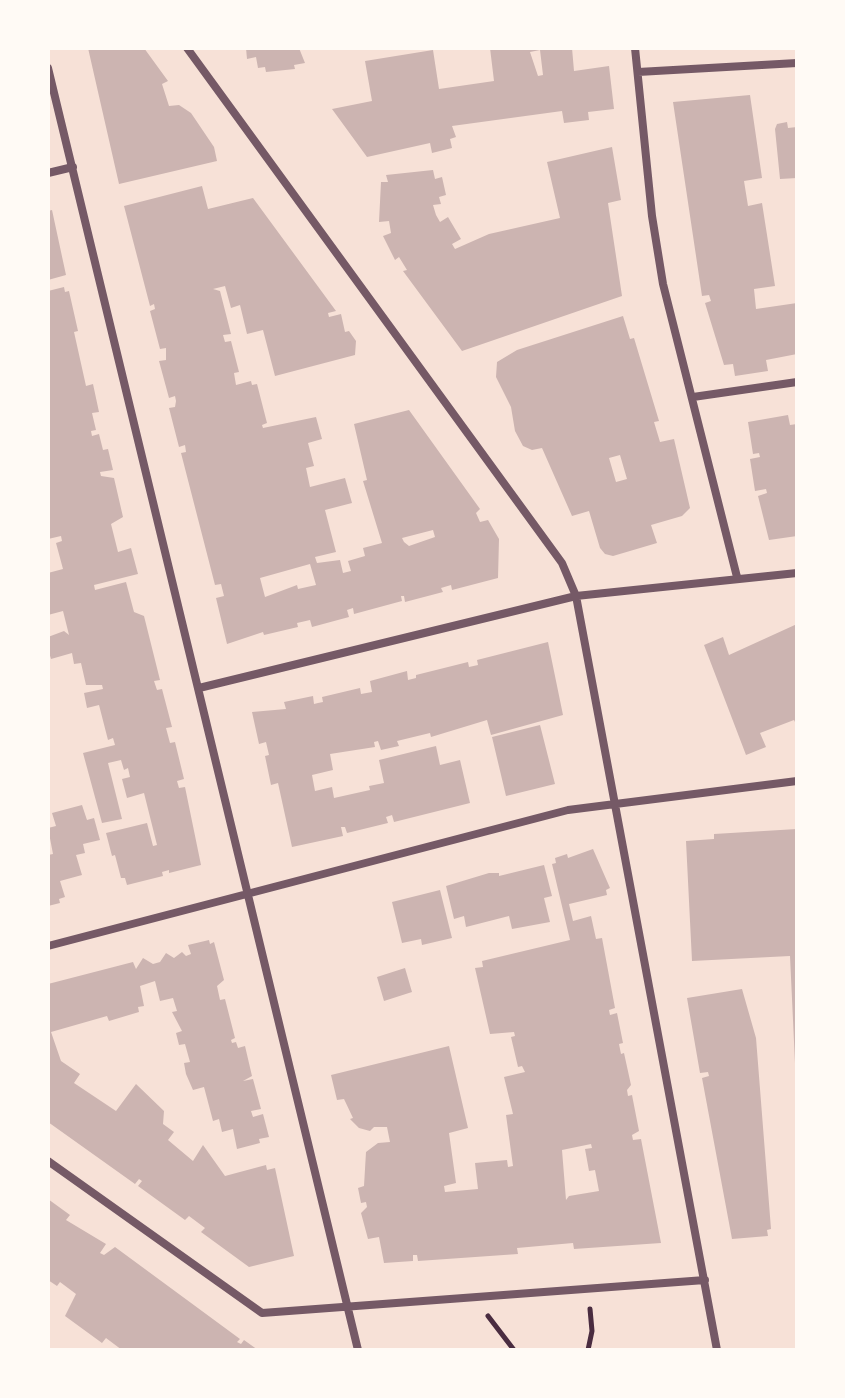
<!DOCTYPE html>
<style>
body{margin:0}
#map{position:relative;width:845px;height:1398px;overflow:hidden;background:#f7e1d7;font-family:Arial,sans-serif}
canvas{display:block}
.frame{position:absolute;inset:0;border:50px solid #fffaf5;pointer-events:none}
</style>
<div id="map">
<canvas width="845" height="1398"></canvas>
<div class="frame"></div>
</div>
<script>
const context = document.querySelector('canvas').getContext('2d');
context.lineJoin = 'round';
function fill(path, color) {
  context.fillStyle = color;
  context.fill(path, 'evenodd');
}
function toPath(rows) {
  const path = new Path2D();
  for (const r of rows) {
    path.moveTo(r[0], r[1]);
    for (let i = 2; i < r.length; i += 2) path.lineTo(r[i], r[i + 1]);
  }
  return path;
}
function strokePath(path, color, width, dash) {
  context.strokeStyle = color;
  context.lineWidth = width;
  context.lineCap = dash ? 'butt' : 'round';
  context.setLineDash(dash || []);
  context.stroke(path);
}
const building = toPath([
 [88,48,144,48,168,81,162,84,169,106,179,105,191,113,214,147,217,161,119,184],
 [246,48,299,48,305,63,294,65,295,69,266,72,265,67,258,68,256,57,247,59],
 [490,48,572,48,574,71,609,66,614,109,588,112,589,120,564,123,562,111,452,126,456,137,450,139,452,148,432,153,430,143,367,157,332,109,372,101,365,61,433,50,439,89,494,81],
 [540,50,543,75,538,76,530,52],
 [750,95,762,178,744,181,748,206,762,203,775,286,754,289,756,309,797,303,797,354,766,360,768,371,735,376,733,364,724,365,705,303,711,301,709,295,702,296,673,102],
 [787,122,788,128,797,127,797,178,780,179,775,129,777,124],
 [612,147,621,200,608,203,622,296,462,351,403,271,407,270,399,257,395,260,383,236,391,233,389,221,379,222,381,182,388,182,386,175,433,170,435,179,442,177,446,195,439,197,441,204,433,205,436,215,440,222,448,217,461,239,452,244,455,249,489,234,560,218,547,162],
 [202,186,208,209,253,198,336,311,328,313,329,317,341,314,345,332,349,331,356,341,355,355,275,376,263,330,247,334,240,305,231,308,225,286,213,289,220,291,231,334,223,335,225,342,231,341,239,372,234,373,236,385,251,381,252,385,257,384,267,423,262,425,263,428,316,417,322,439,308,443,314,466,306,468,310,487,345,478,352,503,325,510,336,552,315,557,317,563,340,560,343,573,351,571,348,561,365,556,363,548,382,543,363,481,367,480,354,424,409,410,480,509,476,513,480,522,488,520,499,539,498,578,452,590,451,585,441,588,443,592,405,602,404,596,401,596,402,601,354,614,353,608,347,610,349,617,312,627,310,620,297,623,298,627,264,635,263,632,227,644,216,598,224,596,221,584,215,585,181,453,186,452,185,445,179,447,169,408,175,407,176,401,175,396,169,398,159,361,166,360,166,348,160,349,150,311,155,309,154,304,150,306,124,206],
 [433,530,435,537,409,546,404,542,402,538],
 [310,564,316,585,298,589,297,585,265,597,260,578],
 [52,210,66,275,48,280,48,211],
 [64,287,65,292,69,291,78,331,74,332,86,386,93,384,99,412,92,413,96,430,91,431,92,436,99,434,103,450,108,449,113,470,100,472,101,476,114,478,123,517,111,524,118,552,131,548,138,574,94,585,95,590,126,582,134,612,144,616,160,680,154,681,157,690,162,689,172,727,166,728,170,743,175,742,184,779,177,781,179,788,185,787,201,865,169,873,169,870,162,872,163,876,127,885,125,878,121,878,115,855,112,856,106,833,147,823,153,846,157,845,144,793,127,798,122,779,130,777,128,768,124,770,121,760,108,763,122,819,102,823,83,753,115,745,113,738,108,740,99,705,87,708,84,693,103,689,102,685,86,685,81,663,74,664,72,653,51,659,48,649,48,637,64,631,69,635,63,611,48,615,48,573,63,569,56,543,62,541,61,536,48,539,48,291],
 [623,316,630,339,634,338,659,421,654,422,660,442,674,439,690,508,682,516,651,525,657,543,613,556,605,554,600,548,589,511,572,516,542,448,532,450,523,446,515,431,511,407,496,377,497,362,517,350],
 [620,455,627,479,616,482,609,458],
 [788,415,790,425,797,424,797,536,769,540,758,496,767,493,766,489,755,491,750,459,760,457,759,453,753,454,748,422],
 [797,624,797,726,794,720,760,733,766,747,746,755,704,645,723,637,729,655],
 [548,642,563,715,491,735,487,720,431,737,430,733,397,741,399,746,381,750,378,741,374,742,375,747,330,754,333,770,312,775,315,791,332,787,334,798,370,790,369,786,384,783,379,760,436,746,440,765,460,760,470,803,394,822,392,815,386,817,388,823,347,833,345,827,341,827,343,836,292,847,278,783,271,785,265,756,269,755,266,742,259,744,252,712,286,709,284,702,313,696,314,704,318,703,323,702,322,697,360,688,361,694,372,692,370,681,407,671,408,680,416,678,416,675,468,662,469,667,478,665,477,660],
 [540,725,555,784,506,796,492,737],
 [82,805,87,820,94,818,100,840,83,844,85,853,76,855,82,875,60,881,65,897,59,899,60,903,48,906,48,855,53,854,48,828,56,826,52,813],
 [797,829,797,1063,795,1063,790,956,692,961,686,841,714,839,714,834],
 [593,849,610,888,606,890,607,895,569,904,573,921,591,916,596,939,602,938,615,1008,609,1010,610,1015,617,1013,623,1043,619,1044,621,1054,624,1053,631,1085,627,1090,628,1096,632,1095,639,1131,632,1135,633,1140,641,1139,661,1243,574,1249,573,1243,517,1248,518,1254,418,1261,417,1255,413,1255,413,1261,384,1263,379,1237,368,1239,361,1213,367,1207,366,1202,361,1203,358,1188,364,1186,366,1152,378,1143,390,1142,387,1127,374,1127,370,1131,359,1128,350,1119,353,1118,344,1099,337,1100,331,1075,449,1046,468,1128,449,1133,456,1183,444,1186,445,1192,478,1189,475,1163,507,1160,508,1167,513,1166,506,1115,513,1114,504,1077,525,1072,522,1066,518,1067,511,1037,515,1036,514,1032,490,1034,475,968,483,967,482,961,570,940,552,864,556,863,555,858,567,854,568,858],
 [591,1144,592,1148,585,1149,589,1171,595,1170,599,1191,569,1196,566,1200,562,1150],
 [544,865,552,896,544,898,550,922,512,929,509,916,466,927,464,916,454,919,446,886,489,873,499,873,499,876],
 [440,890,452,938,422,945,421,939,402,943,392,902],
 [209,940,210,944,214,942,224,980,217,986,220,1000,225,999,235,1038,231,1040,232,1043,236,1042,238,1048,245,1046,252,1076,243,1081,253,1079,261,1109,251,1111,253,1117,263,1114,269,1137,259,1139,260,1143,237,1149,233,1129,222,1132,219,1119,213,1121,204,1087,193,1090,186,1074,184,1063,190,1062,185,1044,179,1045,176,1033,182,1031,172,1012,177,1011,173,998,160,1001,155,981,140,986,144,1006,138,1007,139,1012,109,1021,107,1016,51,1032,61,1061,80,1074,74,1083,116,1111,136,1084,164,1111,163,1124,174,1132,168,1140,193,1161,203,1145,225,1176,266,1165,267,1170,275,1168,294,1256,249,1267,201,1232,205,1228,189,1216,185,1220,138,1186,142,1181,139,1179,135,1184,48,1122,48,984,133,962,136,969,143,958,153,964,160,962,166,953,174,958,182,952,186,956,191,954,188,945],
 [405,968,412,992,384,1001,377,977],
 [742,989,756,1038,771,1229,767,1230,768,1236,732,1239,702,1078,709,1076,708,1072,700,1073,687,998],
 [48,1199,70,1215,66,1220,106,1244,100,1253,104,1255,115,1247,240,1339,237,1342,241,1344,244,1340,258,1350,122,1350,106,1338,102,1343,65,1316,76,1294,60,1282,57,1286,48,1280]
]);
const path = toPath([
 [488,1316,514,1350],
 [588,1350,592,1331,590,1309]
]);
const minor = toPath([
 [187,48,562,563,576,596,717,1350],
 [635,48,652,216,663,284,737,577],
 [48,68,358,1350],
 [638,72,797,63],
 [48,173,73,167],
 [693,397,797,382],
 [199,688,576,596,797,573],
 [48,946,568,810,797,781],
 [48,1161,262,1313,705,1280]
]);
fill(building, '#ccb4b1');
strokePath(path, '#4a2c40', 5);
strokePath(minor, '#755966', 8);
</script>
